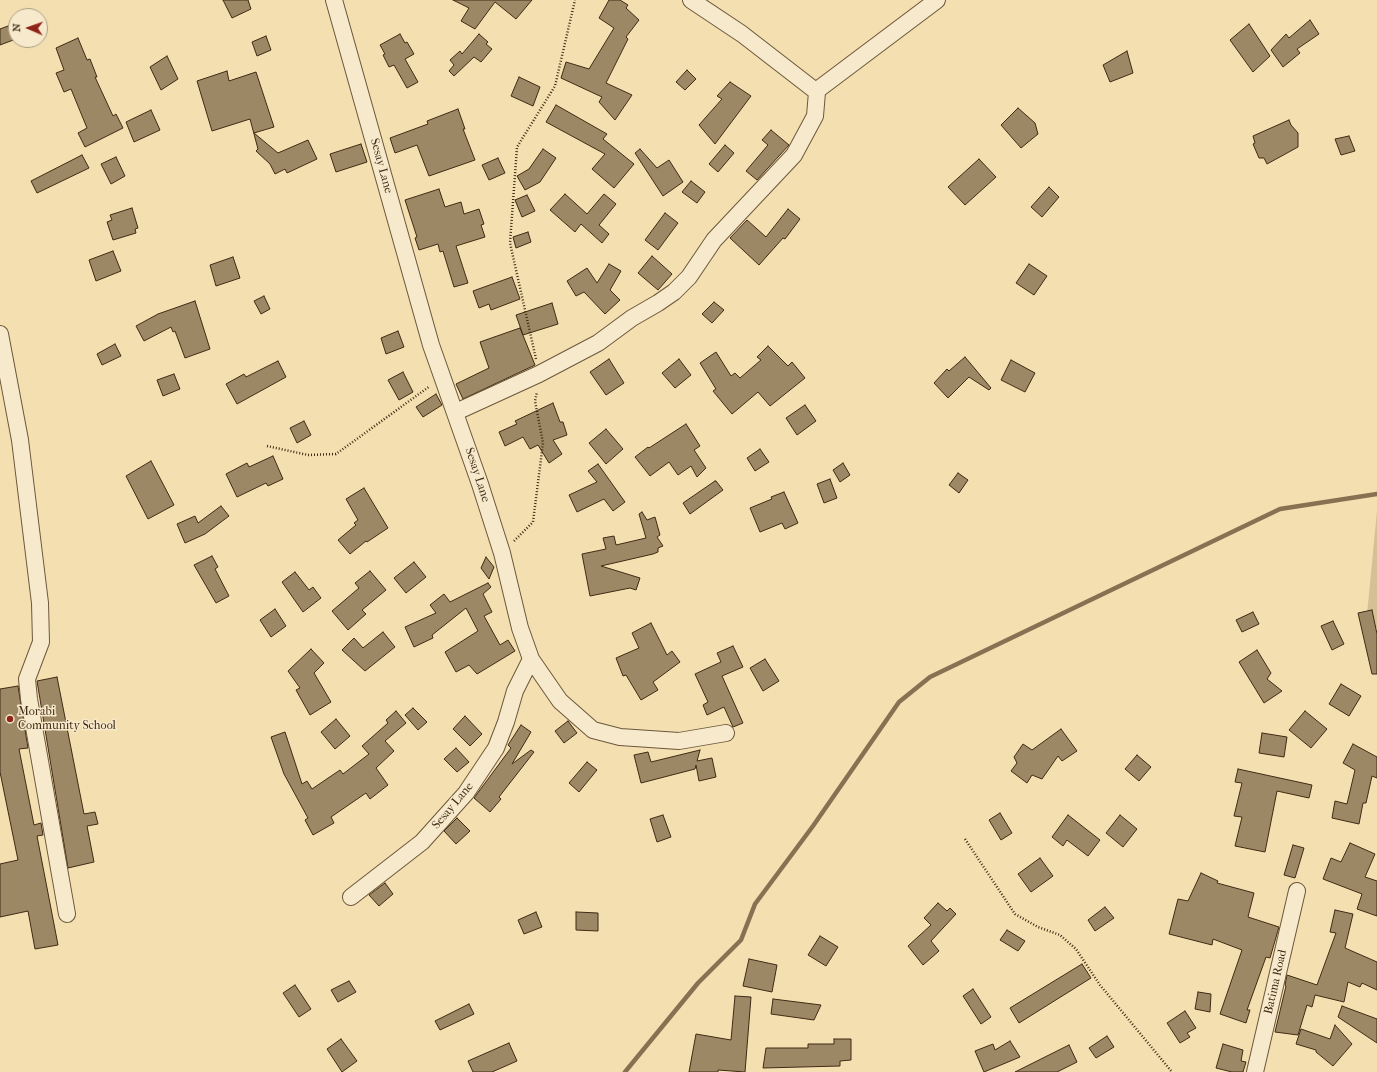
<!DOCTYPE html>
<style>
body{margin:0}
#map{position:relative;width:1377px;height:1072px;overflow:hidden;background:#f3dfb0;font-family:"IM FELL French Canon",serif}
canvas{display:block}
.north{position:absolute;left:8px;top:8px;width:40px;height:40px;box-sizing:border-box;background:#f7eacc;border:1px solid #ae9d82;border-radius:50%;rotate:272deg;font-size:11px;font-weight:700;line-height:16px;text-align:center;color:#402a14}
.north::after{content:'';display:block;margin:auto;width:14px;height:18px;background:#8f2418;clip-path:polygon(50% 0,100% 100%,50% 72%,0 100%)}
</style>
<div id="map">
<canvas width="1377" height="1072"></canvas>
<div class="north">N</div>
</div>
<script>
const context = document.querySelector('canvas').getContext('2d');
context.lineJoin = 'round';
function fill(path, color) {
  context.fillStyle = color;
  context.fill(path, 'evenodd');
}
function toPath(rows) {
  const path = new Path2D();
  for (const r of rows) {
    path.moveTo(r[0], r[1]);
    for (let i = 2; i < r.length; i += 2) path.lineTo(r[i], r[i + 1]);
  }
  return path;
}
function strokePath(path, color, width, dash) {
  context.strokeStyle = color;
  context.lineWidth = width;
  context.lineCap = dash ? 'butt' : 'round';
  context.setLineDash(dash || []);
  context.stroke(path);
}
function drawText(font, color, halo, rows, align = 'center') {
  context.font = font + ' "IM FELL French Canon",serif';
  context.lineWidth = 3;
  context.setLineDash([]);
  context.textBaseline = 'middle';
  context.strokeStyle = halo;
  context.fillStyle = color;
  for (const [text, x, y, turn = 0] of rows) {
    context.save();
    context.translate(x, y);
    context.rotate((+turn || 0) * Math.PI / 180);
    context.textAlign = isNaN(turn) ? turn : align;
    if (halo) context.strokeText(text, 0, 0);
    context.fillText(text, 0, 0);
    context.restore();
  }
}
const green = toPath([
 [1377,511,1377,628,1365,635]
]);
const stream = toPath([
 [625,1072,698,983,741,940,755,904,813,826,899,702,930,677,1280,509,1377,494]
]);
const building = toPath([
 [223,0,248,0,251,9,232,18,223,0],
 [453,0,532,0,516,19,495,2,475,29,461,21,469,8,453,0],
 [609,0,620,0,628,5,626,8,639,20,626,37,628,39,606,83,632,95,615,120,599,102,602,97,561,78,566,62,589,69,614,28,599,18,609,0],
 [1310,20,1319,34,1297,49,1300,53,1283,67,1271,50,1286,34,1289,38,1310,20],
 [16,23,16,39,0,45,0,29,16,23],
 [1249,24,1270,56,1253,72,1230,40,1249,24],
 [400,34,405,43,407,42,414,54,405,59,418,82,407,88,394,65,389,67,383,55,385,54,380,45,400,34],
 [479,34,488,42,486,44,492,49,481,62,474,57,454,76,449,71,454,65,450,60,460,51,462,54,479,34],
 [266,36,271,50,257,56,252,42,266,36],
 [78,38,87,60,90,59,97,77,95,77,113,116,116,114,123,128,85,147,78,133,87,128,71,89,64,92,56,73,64,70,56,48,78,38],
 [1127,51,1133,73,1110,82,1103,65,1127,51],
 [167,56,178,79,161,90,150,67,167,56],
 [687,70,696,79,685,90,676,82,687,70],
 [227,71,229,81,256,72,274,127,254,133,278,153,308,140,317,159,287,173,285,169,275,174,270,164,256,151,258,149,250,119,212,131,197,81,227,71],
 [519,77,540,87,533,106,511,96,519,77],
 [730,82,751,96,715,144,699,125,722,99,717,96,730,82],
 [556,105,607,134,603,139,634,164,614,188,592,169,605,154,546,122,556,105],
 [1018,108,1035,123,1038,134,1021,148,1001,125,1018,108],
 [458,109,465,129,463,129,475,160,429,176,417,145,395,153,390,138,428,124,427,121,458,109],
 [151,110,160,130,134,142,126,122,151,110],
 [1289,120,1291,125,1298,133,1298,147,1267,164,1264,158,1259,158,1253,144,1255,143,1253,136,1289,120],
 [771,130,789,145,757,180,746,171,768,145,762,140,771,130],
 [1349,136,1355,151,1341,155,1335,139,1349,136],
 [361,144,367,162,336,172,330,154,361,144],
 [725,145,734,153,718,172,709,164,725,145],
 [543,149,556,158,540,182,525,190,517,176,529,169,543,149],
 [640,149,657,168,669,160,683,182,663,196,635,153,640,149],
 [82,155,89,168,37,193,31,181,82,155],
 [116,157,125,176,111,184,101,164,116,157],
 [498,158,505,173,489,180,482,165,498,158],
 [979,159,996,177,965,205,948,187,979,159],
 [691,181,705,192,697,203,682,192,691,181],
 [1049,187,1059,197,1042,217,1031,207,1049,187],
 [439,189,445,207,461,202,464,214,479,209,484,224,481,225,485,237,456,246,468,283,454,287,443,251,440,252,438,244,419,250,415,238,417,237,405,200,439,189],
 [565,194,587,214,604,194,616,204,599,225,609,234,602,243,581,224,575,232,550,210,565,194],
 [527,195,535,211,522,217,515,200,527,195],
 [132,208,138,228,135,229,136,233,113,240,107,222,112,220,110,215,132,208],
 [788,209,800,219,785,239,783,238,759,265,730,238,747,220,766,237,788,209],
 [665,213,678,223,658,250,645,240,665,213],
 [528,232,531,242,516,248,513,237,528,232],
 [113,251,121,271,96,281,89,260,113,251],
 [652,256,672,274,658,290,638,273,652,256],
 [233,257,240,278,216,286,210,265,233,257],
 [609,264,621,271,610,290,620,300,605,314,584,292,576,296,567,281,587,268,597,283,609,264],
 [1029,264,1047,276,1034,295,1016,283,1029,264],
 [512,277,520,299,491,310,489,304,479,308,473,291,512,277],
 [264,296,270,309,261,314,254,301,264,296],
 [195,301,210,349,185,358,175,331,173,332,171,327,144,341,136,326,158,314,195,301],
 [714,302,724,310,712,323,702,314,714,302],
 [552,303,558,324,523,335,516,315,552,303],
 [520,328,535,365,463,399,456,384,489,368,480,342,520,328],
 [398,331,404,347,386,354,381,338,398,331],
 [115,344,121,356,102,365,97,354,115,344],
 [768,346,788,366,792,362,805,378,770,406,758,392,732,414,713,391,716,389,700,363,716,352,731,376,735,373,740,378,761,360,757,357,768,346],
 [965,357,991,388,989,390,969,377,948,398,934,383,947,369,949,371,965,357],
 [609,359,624,383,606,395,590,372,609,359],
 [679,359,691,375,675,388,662,373,679,359],
 [1011,360,1035,373,1025,392,1001,380,1011,360],
 [278,361,286,377,237,404,226,384,244,374,246,377,278,361],
 [403,372,413,392,399,400,388,380,403,372],
 [174,374,180,389,163,396,157,380,174,374],
 [436,394,442,405,423,417,416,407,436,394],
 [553,403,560,422,563,422,567,435,553,440,562,454,549,463,538,445,530,449,523,437,505,446,499,432,517,424,515,421,553,403],
 [805,405,816,421,797,435,786,418,805,405],
 [304,421,311,435,297,443,290,428,304,421],
 [686,424,700,446,694,450,706,468,697,477,691,466,678,475,669,462,650,476,635,457,648,447,649,448,686,424],
 [606,429,623,449,606,464,589,443,606,429],
 [760,449,769,462,755,471,747,458,760,449],
 [273,456,283,479,268,486,266,483,237,497,226,474,247,463,249,467,273,456],
 [151,461,174,505,148,519,126,476,151,461],
 [843,463,850,475,840,482,833,470,843,463],
 [598,464,625,502,613,511,604,499,577,512,569,495,597,482,588,471,598,464],
 [958,473,968,480,959,493,949,485,958,473],
 [830,479,837,498,824,503,817,484,830,479],
 [715,481,716,481,723,490,690,514,683,503,715,481],
 [364,488,388,528,367,542,366,541,350,554,338,540,356,525,354,523,358,520,346,499,364,488],
 [784,492,798,523,785,529,782,523,760,532,750,508,772,499,771,497,784,492],
 [221,506,229,516,205,534,185,543,177,524,195,516,198,523,221,506],
 [642,512,647,520,655,517,660,535,657,537,663,546,658,548,658,552,653,554,601,566,640,578,636,590,630,588,590,596,582,554,606,549,603,538,614,536,616,545,646,538,639,514,642,512],
 [212,556,218,567,215,569,229,596,216,603,194,565,212,556],
 [486,557,494,567,489,579,481,568,486,557],
 [414,562,426,577,406,593,394,578,414,562],
 [370,571,386,590,362,610,366,614,348,630,332,611,359,588,355,583,370,571],
 [295,572,309,590,313,587,321,598,303,612,282,582,295,572],
 [488,583,491,587,483,594,492,612,484,616,500,645,508,640,515,651,477,674,469,665,456,672,445,652,478,631,466,608,432,635,433,638,414,647,405,627,436,613,430,605,444,594,450,602,488,583],
 [275,609,286,626,271,637,260,620,275,609],
 [1372,610,1377,634,1377,674,1372,674,1358,613,1372,610],
 [1253,612,1259,624,1242,632,1236,620,1253,612],
 [1333,621,1344,644,1332,650,1321,626,1333,621],
 [651,623,667,655,672,651,680,662,653,682,658,690,641,700,626,675,623,676,616,658,639,648,632,633,651,623],
 [383,632,395,647,365,671,342,650,354,638,363,648,383,632],
 [733,646,743,667,722,676,743,723,733,727,724,707,707,715,703,705,708,702,695,674,721,662,717,653,733,646],
 [311,649,324,663,314,673,331,702,310,715,296,690,300,688,288,671,311,649],
 [1257,650,1271,673,1267,679,1282,691,1264,703,1239,662,1257,650],
 [765,659,779,681,763,691,750,668,765,659],
 [57,677,84,814,95,812,98,824,87,826,94,862,68,868,37,681,57,677],
 [1341,684,1361,696,1349,716,1329,704,1341,684],
 [18,686,28,748,19,749,34,825,41,823,43,835,37,836,58,945,35,949,28,911,0,917,0,864,18,860,0,772,0,689,18,686],
 [413,708,427,722,418,730,405,715,413,708],
 [396,711,406,723,385,741,394,751,376,768,388,785,370,799,366,793,331,817,334,823,313,835,305,820,308,818,284,774,271,737,285,732,302,784,307,781,312,789,340,770,343,774,369,754,362,746,388,723,386,720,396,711],
 [1305,711,1327,729,1311,748,1289,730,1305,711],
 [465,716,482,734,470,746,453,729,465,716],
 [336,719,350,736,335,749,321,732,336,719],
 [568,721,577,733,564,743,555,731,568,721],
 [521,725,531,732,512,764,531,750,534,752,499,797,501,799,490,812,474,798,511,748,508,745,521,725],
 [1061,729,1077,751,1062,761,1058,756,1042,779,1032,775,1027,783,1011,771,1017,763,1014,757,1023,744,1032,750,1061,729],
 [1262,733,1287,737,1284,757,1259,753,1262,733],
 [1353,744,1377,757,1377,778,1372,776,1366,803,1363,803,1359,824,1332,818,1335,801,1347,804,1355,770,1343,763,1353,744],
 [456,748,469,762,457,772,444,759,456,748],
 [700,750,697,761,712,758,716,777,699,781,696,765,695,769,641,783,634,755,648,752,651,762,700,750],
 [1137,755,1151,767,1139,781,1125,769,1137,755],
 [587,762,597,770,579,792,569,783,587,762],
 [1238,769,1312,785,1309,798,1277,791,1265,852,1235,846,1242,817,1234,816,1242,783,1235,782,1238,769],
 [1000,813,1012,833,1001,840,989,820,1000,813],
 [663,815,671,837,657,842,650,819,663,815],
 [1068,815,1100,840,1088,856,1067,840,1063,846,1052,837,1068,815],
 [1120,815,1137,829,1123,847,1106,833,1120,815],
 [457,818,470,831,456,844,444,831,457,818],
 [1350,843,1375,854,1365,877,1377,881,1377,916,1357,909,1362,894,1323,879,1331,858,1341,862,1350,843],
 [1293,845,1304,848,1295,878,1284,875,1293,845],
 [1040,858,1053,876,1031,892,1018,874,1040,858],
 [1201,873,1218,881,1217,883,1254,893,1248,917,1279,927,1270,958,1266,957,1247,1010,1250,1010,1246,1023,1220,1014,1242,950,1213,939,1212,945,1169,934,1178,899,1188,901,1201,873],
 [385,883,393,894,379,906,369,895,385,883],
 [938,903,947,911,950,908,956,914,931,941,939,951,923,965,908,946,931,925,924,918,938,903],
 [1105,907,1114,918,1095,931,1088,920,1105,907],
 [1335,910,1353,914,1345,948,1377,962,1377,990,1362,983,1360,987,1348,982,1344,1002,1315,995,1312,1007,1307,1005,1298,1035,1275,1032,1286,986,1285,985,1287,975,1317,985,1336,933,1330,932,1335,910],
 [536,912,542,927,524,934,518,920,536,912],
 [576,912,598,913,598,931,576,930,576,912],
 [1007,930,1025,941,1018,951,1000,940,1007,930],
 [820,936,838,947,826,966,808,955,820,936],
 [749,959,777,965,772,992,743,986,749,959],
 [1082,964,1091,978,1019,1023,1010,1008,1082,964],
 [349,981,356,992,338,1002,331,990,349,981],
 [295,985,311,1009,299,1017,283,993,295,985],
 [973,989,991,1017,981,1024,963,996,973,989],
 [1198,992,1211,994,1210,1012,1195,1009,1198,992],
 [735,996,751,997,745,1072,718,1070,718,1072,689,1072,696,1034,731,1040,735,996],
 [773,999,821,1005,814,1020,771,1014,773,999],
 [469,1004,474,1014,440,1030,435,1021,469,1004],
 [1342,1006,1377,1019,1377,1043,1338,1017,1342,1006],
 [1185,1011,1196,1028,1187,1033,1190,1037,1180,1043,1167,1023,1185,1011],
 [1335,1025,1352,1044,1333,1066,1316,1052,1316,1050,1296,1044,1301,1029,1330,1039,1335,1025],
 [1107,1036,1114,1047,1096,1058,1089,1048,1107,1036],
 [341,1039,357,1061,342,1072,327,1049,341,1039],
 [834,1039,851,1039,851,1060,840,1061,840,1066,763,1068,766,1048,808,1048,808,1044,834,1044,834,1039],
 [1010,1041,1020,1057,984,1072,975,1051,993,1044,995,1050,1010,1041],
 [509,1043,517,1061,492,1072,473,1072,468,1061,509,1043],
 [1223,1044,1243,1050,1241,1061,1246,1062,1243,1072,1232,1072,1216,1068,1223,1044],
 [1069,1045,1077,1062,1057,1072,1015,1072,1069,1045]
]);
const path = toPath([
 [536,359,510,243,517,147,555,86,575,0],
 [267,446,308,455,336,454,430,386],
 [514,541,533,522,543,443,535,401,537,392],
 [965,839,1015,914,1038,927,1060,935,1076,949,1100,985,1172,1072]
]);
const minor = toPath([
 [334,0,431,345,480,484,502,553,520,628,531,659,515,691,506,722,496,748,466,793,422,842,351,897],
 [691,0,742,34,817,92],
 [0,334,20,440,40,603,41,642,27,679,29,699,67,914],
 [456,412,539,374,598,343,632,318,658,303,674,292,689,277,714,240,794,155,815,116,817,92,820,88,937,0],
 [531,659,560,701,593,730,620,737,679,741,726,733],
 [1255,1072,1297,891]
]);
const markers = [
 [10,719,4,"#8f2418"]
];
const streetNames = [
 ["Sesay Lane",381,166,75],
 ["Sesay Lane",477,475,72],
 ["Sesay Lane",453,806,-50],
 ["Batima Road",1276,982,-77]
];
const poiNames = [
 ["Morabi",18,712],
 ["Community School",18,726]
];
fill(green, '#d5c095');
strokePath(stream, '#877152', 4.5);
fill(building, '#9d8865');
strokePath(building, '#402a14', 1);
strokePath(minor, '#6d573b', 18);
strokePath(path, '#402a14', 2.5, [1, 2]);
strokePath(minor, '#f7eacc', 16);
for (const [x, y, r, color] of markers) {
  const dot = new Path2D();
  dot.arc(x, y, r, 0, 2 * Math.PI);
  context.fillStyle = color;
  context.fill(dot);
  strokePath(dot, '#f7eacc', 1.5);
}
drawText('12px', '#402a14', '#f7eacc', streetNames);
drawText('12px', '#402a14', '#f7eacc', poiNames, 'left');
</script>
